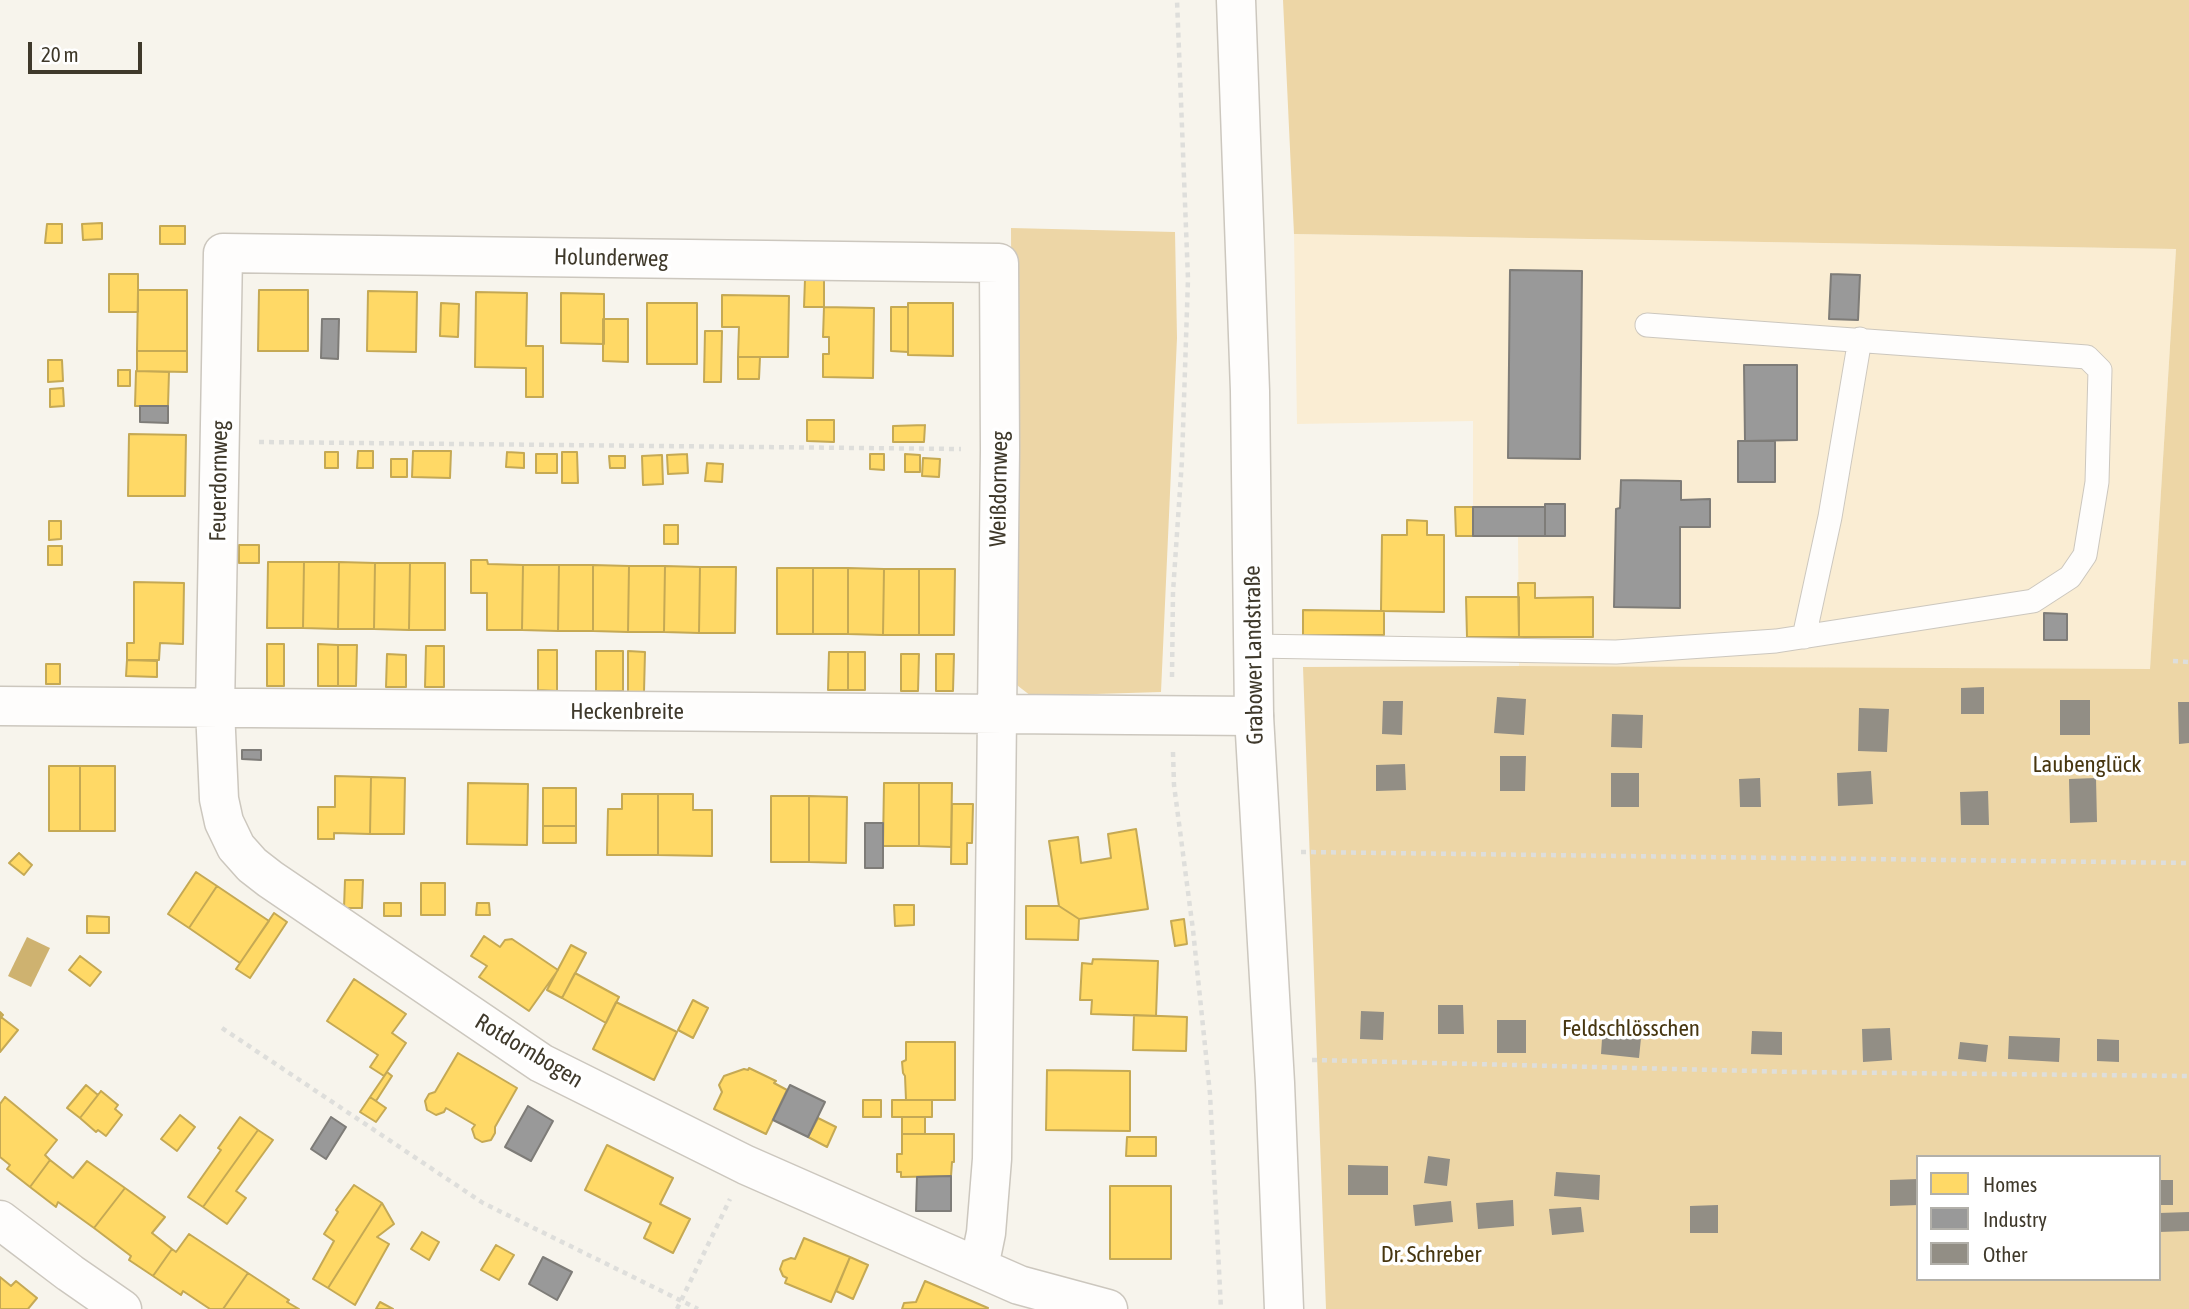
<!DOCTYPE html>
<meta charset="utf-8">
<style>
body{margin:0}
#map{position:relative;width:2189px;height:1309px;overflow:hidden;background:#f7f4ec;font-family:"Asap Condensed",sans-serif}
canvas{display:block}
.legend{position:absolute;left:1916px;top:1155px;width:245px;height:126px;box-sizing:border-box;background:#fff;border:2px solid #b2b0aa;margin:0;padding:9px 12px;list-style:none;font-size:21px;color:#3f392b}
.legend li{display:flex;align-items:center;gap:14px;height:35px}
.legend b{width:35px;border:2px solid #b2b0aa}
.scale{position:absolute;left:28px;top:42px;width:114px;height:32px;box-sizing:border-box;border:4px solid #3f392b;border-top:0;padding-left:9px;font-size:21px;line-height:24px;white-space:nowrap;color:#3f392b;-webkit-text-stroke:5px #fff;paint-order:stroke}
</style>
<div id="map">
<canvas width="2189" height="1309"></canvas>
<ul class="legend">
<li><b style="height:19px;background:#ffd966"></b>Homes</li>
<li><b style="height:19px;background:#999"></b>Industry</li>
<li><b style="height:19px;background:#928e85"></b>Other</li>
</ul>
<div class="scale">20 m</div>
</div>
<script>
const context = document.querySelector('canvas').getContext('2d');
context.lineJoin = 'round';
function fill(path, color) {
  context.fillStyle = color;
  context.fill(path, 'evenodd');
}
function toPath(rows) {
  const path = new Path2D();
  for (const r of rows) {
    path.moveTo(r[0], r[1]);
    for (let i = 2; i < r.length; i += 2) path.lineTo(r[i], r[i + 1]);
  }
  return path;
}
function strokePath(path, color, width, dash) {
  context.strokeStyle = color;
  context.lineWidth = width;
  context.lineCap = dash ? 'butt' : 'round';
  context.setLineDash(dash || []);
  context.stroke(path);
}
function drawText(font, color, halo, rows, align = 'center') {
  context.font = font + ' "Asap Condensed",sans-serif';
  context.lineWidth = 7;
  context.setLineDash([]);
  context.textBaseline = 'middle';
  context.strokeStyle = halo;
  context.fillStyle = color;
  for (const [text, x, y, turn = 0] of rows) {
    context.save();
    context.translate(x, y);
    context.rotate((+turn || 0) * Math.PI / 180);
    context.textAlign = isNaN(turn) ? turn : align;
    if (halo) context.strokeText(text, 0, 0);
    context.fillText(text, 0, 0);
    context.restore();
  }
}
const built = toPath([
 [1294,234,2176,249,2150,670,1519,666,1518,536,1473,536,1473,421,1297,424]
]);
const green = toPath([
 [1283,0,2189,0,2189,1309,1326,1309,1303,667,1519,666,2150,669,2176,249,1294,234],
 [1918,1157,2159,1157,2159,1279,1918,1279],
 [1011,228,1175,232,1177,338,1161,692,1031,696,1013,682]
]);
const water = toPath([
 [27,937,50,948,31,987,8,976]
]);
const homes = toPath([
 [102,223,102,239,83,240,82,224,102,223],
 [47,224,62,224,62,243,45,243,47,224],
 [160,226,185,226,185,244,160,244,160,226],
 [109,274,138,274,138,312,109,312,109,274],
 [805,279,824,279,824,307,804,307,805,279],
 [138,290,187,290,187,351,137,351,138,290],
 [259,290,308,290,308,351,258,351,259,290],
 [368,291,417,292,416,352,367,351,368,291],
 [476,292,527,293,526,346,543,346,543,397,526,397,526,368,475,367,476,292],
 [561,293,604,294,604,344,561,343,561,293],
 [722,295,789,296,788,357,738,357,739,327,722,327,722,295],
 [441,303,459,304,458,337,440,336,441,303],
 [647,303,697,303,697,364,647,364,647,303],
 [908,303,953,303,953,356,908,355,908,303],
 [824,307,874,308,873,378,823,377,823,354,829,354,829,337,823,337,824,307],
 [891,307,908,307,908,352,891,351,891,307],
 [603,319,628,319,628,362,603,361,603,319],
 [705,331,722,331,721,382,704,382,705,331],
 [137,351,187,351,187,372,137,371,137,351],
 [738,357,760,357,759,379,738,379,738,357],
 [48,360,62,360,63,381,48,382,48,360],
 [118,370,130,370,130,386,118,386,118,370],
 [136,371,169,372,168,406,135,406,136,371],
 [63,388,64,406,50,407,50,389,63,388],
 [807,420,834,420,834,442,807,441,807,420],
 [925,425,924,442,893,442,893,426,925,425],
 [129,434,186,435,185,496,128,496,129,434],
 [358,451,373,451,373,468,357,468,358,451],
 [413,451,451,451,450,478,412,477,413,451],
 [325,452,338,452,338,468,325,468,325,452],
 [507,452,524,453,524,468,506,467,507,452],
 [562,452,577,452,578,483,562,483,562,452],
 [536,454,557,454,557,473,536,473,536,454],
 [687,454,688,473,668,474,667,455,687,454],
 [870,454,884,454,884,470,870,469,870,454],
 [905,454,920,455,920,472,905,472,905,454],
 [662,455,663,484,643,485,642,456,662,455],
 [609,456,625,456,625,468,610,468,609,456],
 [923,458,940,459,939,477,922,476,923,458],
 [391,459,407,459,407,477,391,477,391,459],
 [707,463,723,464,722,482,705,481,707,463],
 [1455,507,1473,507,1473,536,1456,536,1455,507],
 [1407,520,1427,521,1427,535,1444,535,1444,612,1381,611,1382,535,1407,535,1407,520],
 [49,521,61,521,61,539,49,540,49,521],
 [664,525,678,525,678,544,664,544,664,525],
 [239,545,259,545,259,563,239,563,239,545],
 [48,546,62,546,62,565,48,565,48,546],
 [471,560,487,560,488,564,523,565,522,630,487,630,487,593,471,593,471,560],
 [268,562,304,562,303,628,267,628,268,562],
 [304,562,339,562,338,629,303,628,304,562],
 [339,562,375,563,374,629,338,629,339,562],
 [375,563,410,563,409,630,374,629,375,563],
 [410,563,445,563,445,630,409,630,410,563],
 [523,565,559,565,558,631,522,630,523,565],
 [559,565,593,565,593,631,558,631,559,565],
 [593,565,629,566,628,632,593,631,593,565],
 [629,566,665,566,664,632,628,632,629,566],
 [665,566,700,567,699,633,664,632,665,566],
 [700,567,736,567,735,633,699,633,700,567],
 [777,568,813,568,813,634,777,634,777,568],
 [813,568,848,568,848,634,813,634,813,568],
 [848,568,884,569,883,635,848,634,848,568],
 [884,569,919,569,919,635,883,635,884,569],
 [919,569,955,569,954,635,919,635,919,569],
 [134,582,184,583,183,644,160,643,159,660,127,660,127,643,134,643,134,582],
 [1518,583,1535,583,1535,598,1593,597,1593,637,1519,637,1518,583],
 [1466,597,1519,597,1519,637,1467,637,1466,597],
 [1303,610,1384,611,1384,635,1303,635,1303,610],
 [267,644,284,644,284,686,267,686,267,644],
 [318,644,338,645,338,686,318,686,318,644],
 [338,645,357,645,356,686,338,686,338,645],
 [426,646,444,646,444,687,425,687,426,646],
 [538,650,557,650,557,691,538,690,538,650],
 [596,651,623,651,623,691,596,691,596,651],
 [628,651,645,652,644,692,628,692,628,651],
 [829,652,848,652,848,690,828,690,829,652],
 [848,652,865,652,865,690,848,690,848,652],
 [387,654,406,655,406,687,386,687,387,654],
 [901,654,919,654,918,691,901,691,901,654],
 [936,654,954,654,953,691,936,691,936,654],
 [127,660,157,661,157,677,126,676,127,660],
 [46,664,60,664,60,684,46,684,46,664],
 [49,766,80,766,80,831,49,831,49,766],
 [80,766,115,766,115,831,80,831,80,766],
 [335,776,371,777,370,834,334,833,334,839,318,839,318,807,335,807,335,776],
 [371,777,405,778,404,834,370,834,371,777],
 [468,783,528,784,527,845,467,844,468,783],
 [884,783,919,783,919,846,883,846,884,783],
 [919,783,952,783,951,847,919,846,919,783],
 [543,788,576,788,576,826,543,826,543,788],
 [622,794,658,794,658,855,607,855,608,809,622,809,622,794],
 [658,794,693,794,693,810,712,810,712,856,658,855,658,794],
 [771,796,809,796,809,862,771,862,771,796],
 [809,796,847,797,846,863,809,862,809,796],
 [952,804,973,804,972,843,967,843,967,864,951,864,952,804],
 [543,826,576,826,576,843,543,843,543,826],
 [1136,829,1148,909,1079,919,1059,906,1049,841,1078,837,1081,863,1111,858,1108,834,1136,829],
 [19,853,32,865,24,875,9,863,19,853],
 [196,872,217,886,189,928,168,914,196,872],
 [345,880,363,880,362,908,344,908,345,880],
 [421,883,445,883,445,915,421,915,421,883],
 [217,886,269,921,240,963,189,928,217,886],
 [384,903,401,903,401,916,384,916,384,903],
 [477,903,489,903,490,915,476,915,477,903],
 [894,905,914,905,914,925,895,926,894,905],
 [1026,906,1059,906,1079,919,1078,940,1026,939,1026,906],
 [274,913,287,922,250,978,236,969,274,913],
 [87,916,109,917,109,933,87,933,87,916],
 [1184,919,1187,944,1175,946,1171,921,1184,919],
 [484,936,500,947,505,940,512,939,558,970,529,1011,479,977,487,966,471,956,484,936],
 [571,945,586,953,562,998,547,990,571,945],
 [80,956,101,972,90,986,69,970,80,956],
 [1093,959,1158,961,1156,1016,1091,1014,1092,1000,1080,1000,1082,963,1092,964,1093,959],
 [575,973,619,997,606,1023,562,998,575,973],
 [354,979,406,1014,392,1033,406,1043,384,1076,370,1067,378,1055,327,1021,354,979],
 [693,1000,708,1008,693,1038,678,1030,693,1000],
 [616,1002,677,1032,654,1080,593,1049,616,1002],
 [0,1012,3,1015,1,1017,18,1030,0,1052,0,1012],
 [1134,1015,1187,1017,1186,1051,1133,1050,1134,1015],
 [906,1042,955,1042,955,1100,906,1100,905,1076,903,1073,902,1062,906,1060,906,1042],
 [458,1053,517,1088,495,1127,495,1133,491,1140,482,1142,475,1138,472,1129,475,1125,446,1108,444,1112,436,1115,427,1110,425,1101,429,1094,435,1092,458,1053],
 [749,1068,776,1081,774,1083,787,1090,766,1134,714,1109,722,1092,719,1085,724,1076,744,1069,748,1070,749,1068],
 [1047,1070,1130,1071,1130,1131,1046,1130,1047,1070],
 [387,1072,392,1076,376,1101,370,1097,387,1072],
 [86,1085,98,1095,80,1118,67,1108,86,1085],
 [101,1091,118,1105,115,1109,122,1115,106,1136,98,1130,96,1132,80,1118,101,1091],
 [5,1097,57,1140,45,1155,50,1160,30,1187,7,1169,10,1165,0,1157,0,1104,5,1097],
 [370,1097,386,1108,376,1122,360,1112,370,1097],
 [863,1100,881,1100,881,1117,863,1117,863,1100],
 [892,1100,932,1100,932,1117,892,1117,892,1100],
 [180,1115,195,1127,177,1151,161,1139,180,1115],
 [240,1117,258,1130,203,1207,188,1197,221,1150,218,1148,240,1117],
 [902,1117,925,1117,925,1134,902,1134,902,1117],
 [818,1118,836,1127,827,1147,808,1137,818,1118],
 [258,1130,273,1140,236,1191,246,1198,227,1224,203,1207,258,1130],
 [902,1134,954,1134,954,1162,952,1162,951,1176,901,1177,901,1172,897,1172,897,1154,902,1154,902,1134],
 [1127,1137,1156,1137,1156,1156,1126,1156,1127,1137],
 [607,1145,673,1178,660,1204,690,1219,673,1253,644,1238,651,1223,585,1190,607,1145],
 [50,1160,73,1178,87,1161,125,1188,94,1228,58,1202,56,1207,30,1187,50,1160],
 [354,1185,382,1203,328,1288,313,1279,334,1241,324,1234,338,1212,336,1210,354,1185],
 [1110,1186,1171,1186,1171,1259,1110,1259,1110,1186],
 [125,1188,165,1217,152,1233,172,1249,153,1276,129,1260,131,1256,94,1228,125,1188],
 [382,1203,394,1224,377,1237,389,1244,355,1305,328,1288,382,1203],
 [422,1232,439,1242,429,1260,411,1249,422,1232],
 [189,1234,248,1273,223,1309,210,1309,183,1291,181,1295,153,1276,172,1249,176,1252,189,1234],
 [804,1238,850,1257,831,1302,785,1283,787,1278,783,1276,780,1269,783,1261,791,1258,795,1259,804,1238],
 [496,1245,514,1255,499,1280,481,1270,496,1245],
 [850,1257,868,1265,853,1299,836,1291,850,1257],
 [248,1273,289,1300,287,1302,299,1309,223,1309,248,1273],
 [0,1277,11,1286,16,1281,37,1298,28,1309,0,1309,0,1277],
 [925,1281,988,1308,987,1309,902,1309,904,1303,916,1302,925,1281],
 [380,1302,393,1309,376,1309,380,1302]
]);
const industry = toPath([
 [1510,270,1582,271,1580,459,1508,458,1510,270],
 [1831,274,1860,275,1858,320,1829,319,1831,274],
 [322,319,339,319,338,359,321,358,322,319],
 [1744,365,1797,365,1797,440,1745,441,1744,365],
 [140,406,168,406,168,423,140,422,140,406],
 [1738,441,1775,441,1775,482,1738,482,1738,441],
 [1621,480,1681,481,1681,500,1710,499,1710,527,1680,527,1680,608,1614,607,1616,509,1620,508,1621,480],
 [1545,504,1565,504,1565,536,1545,536,1545,504],
 [1473,507,1545,507,1545,536,1473,536,1473,507],
 [2044,613,2067,614,2067,640,2044,640,2044,613],
 [242,750,261,750,261,760,242,759,242,750],
 [865,823,883,823,883,868,865,868,865,823],
 [790,1085,825,1102,808,1137,773,1120,790,1085],
 [528,1106,553,1121,531,1161,505,1147,528,1106],
 [331,1117,346,1127,326,1159,311,1149,331,1117],
 [951,1176,951,1211,916,1211,917,1177,951,1176],
 [543,1257,572,1272,557,1300,529,1284,543,1257]
]);
const building = toPath([
 [1984,687,1984,714,1961,714,1961,688],
 [1497,697,1526,699,1524,735,1494,733],
 [2060,700,2090,700,2090,735,2060,735],
 [1383,701,1403,701,1402,735,1382,734],
 [2178,702,2189,702,2189,743,2179,744],
 [1859,708,1889,709,1887,752,1858,751],
 [1612,714,1643,715,1642,748,1611,747],
 [1500,756,1526,756,1525,791,1500,791],
 [1405,764,1406,790,1376,791,1376,765],
 [1871,771,1873,804,1838,806,1837,773],
 [1611,773,1639,773,1639,807,1611,807],
 [1760,778,1761,807,1740,807,1739,779],
 [2096,778,2097,822,2070,823,2069,779],
 [1988,791,1989,825,1961,825,1960,792],
 [1438,1005,1463,1005,1464,1034,1438,1034],
 [1361,1011,1384,1012,1383,1040,1360,1039],
 [1497,1020,1526,1020,1526,1053,1497,1053],
 [1603,1024,1642,1028,1639,1058,1601,1054],
 [1890,1028,1892,1060,1863,1062,1862,1029],
 [1752,1031,1782,1032,1782,1055,1751,1054],
 [2009,1036,2060,1038,2059,1062,2008,1059],
 [2097,1039,2119,1040,2119,1062,2097,1061],
 [1960,1042,1988,1045,1986,1062,1958,1059],
 [1428,1156,1450,1159,1447,1186,1424,1183],
 [1348,1165,1388,1166,1388,1195,1348,1195],
 [1556,1172,1600,1175,1599,1200,1554,1196],
 [1918,1179,1918,1205,1890,1206,1890,1180],
 [2159,1180,2173,1180,2173,1205,2159,1205],
 [1513,1200,1514,1226,1478,1229,1476,1203],
 [1451,1201,1453,1222,1415,1226,1413,1205],
 [1718,1205,1718,1233,1690,1233,1690,1206],
 [1581,1207,1584,1232,1552,1235,1549,1209],
 [2189,1212,2189,1231,2159,1232,2159,1213]
]);
const path = toPath([
 [259,442,961,449],
 [2173,661,2189,662],
 [1172,677,1173,592,1182,460,1188,279,1177,0],
 [1173,752,1174,785,1193,930,1210,1094,1221,1309],
 [1301,852,2189,863],
 [222,1028,483,1203,698,1309],
 [1312,1060,1796,1072,2189,1076],
 [677,1309,730,1199]
]);
const service = toPath([
 [1804,637,1830,517,1860,339],
 [1253,646,1616,652,1776,641,2033,601,2070,577,2085,555,2097,482,2100,370,2087,357,1647,325]
]);
const minor = toPath([
 [0,706,1254,716],
 [0,1220,70,1273,122,1309],
 [979,1267,986,1233,992,1159,1000,450,999,263,223,253,215,709,219,799,224,822,236,847,252,865,270,879,541,1063,746,1165,1019,1285,1108,1309]
]);
const secondary = toPath([
 [1236,0,1250,391,1254,716,1275,1083,1284,1309]
]);
const streetNames = [
 ["Holunderweg",611,258,1],
 ["Feuerdornweg",219,481,-89],
 ["Weißdornweg",999,489,-89],
 ["Grabower Landstraße",1254,655,-91],
 ["Heckenbreite",627,712],
 ["Rotdornbogen",529,1051,31]
];
const parkNames = [
 ["Laubenglück",2087,765],
 ["Feldschlösschen",1631,1029],
 ["Dr. Schreber",1431,1255]
];
fill(built, '#faedd3');
fill(green, '#edd6a6');
fill(water, '#ceb270');
fill(homes, '#ffd966');
strokePath(homes, '#c5a954', 2);
fill(industry, '#999');
strokePath(industry, '#7e7c78', 2);
fill(building, '#928e85');
strokePath(service, '#ccc7be', 25);
strokePath(minor, '#ccc7be', 41);
strokePath(secondary, '#ccc7be', 41);
strokePath(path, '#dededb', 4.5, [5, 5]);
strokePath(service, '#fefdfc', 23);
strokePath(minor, '#fefdfc', 38);
strokePath(secondary, '#fefdfc', 38);
drawText('23px', '#3f392b', '#fff', streetNames);
drawText('23px', '#473610', '#fff', parkNames);
</script>
